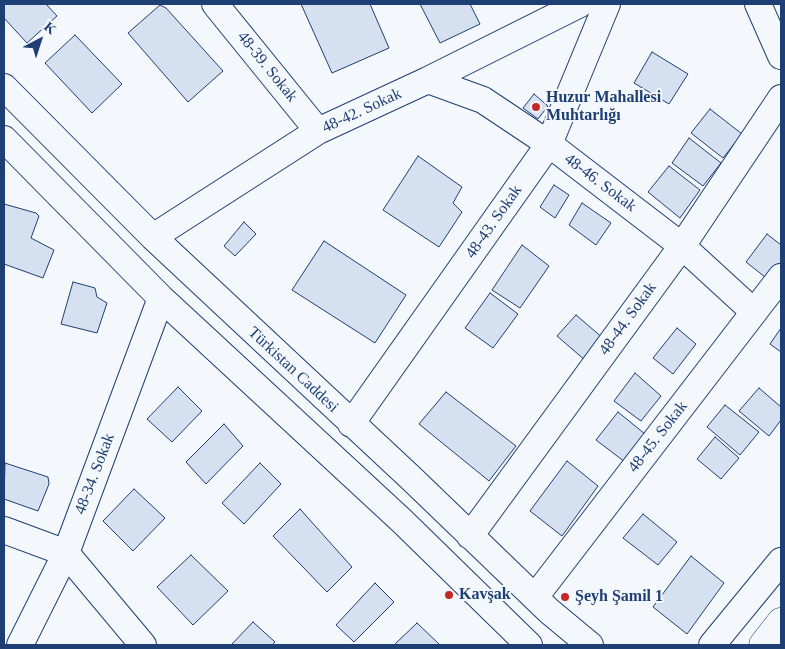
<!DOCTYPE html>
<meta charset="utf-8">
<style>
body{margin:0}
#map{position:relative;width:785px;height:649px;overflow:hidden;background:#f4f7fb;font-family:"Times New Roman",serif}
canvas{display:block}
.frame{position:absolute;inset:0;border:5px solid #1d3f73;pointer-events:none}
.north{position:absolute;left:15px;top:15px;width:50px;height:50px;-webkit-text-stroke:4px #f4f7fb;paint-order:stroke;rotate:40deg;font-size:14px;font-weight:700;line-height:20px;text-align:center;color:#1d3f73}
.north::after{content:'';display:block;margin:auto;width:18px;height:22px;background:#1d3f73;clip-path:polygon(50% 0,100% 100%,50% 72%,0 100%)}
</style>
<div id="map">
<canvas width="785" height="649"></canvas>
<div class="frame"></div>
<div class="north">K</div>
</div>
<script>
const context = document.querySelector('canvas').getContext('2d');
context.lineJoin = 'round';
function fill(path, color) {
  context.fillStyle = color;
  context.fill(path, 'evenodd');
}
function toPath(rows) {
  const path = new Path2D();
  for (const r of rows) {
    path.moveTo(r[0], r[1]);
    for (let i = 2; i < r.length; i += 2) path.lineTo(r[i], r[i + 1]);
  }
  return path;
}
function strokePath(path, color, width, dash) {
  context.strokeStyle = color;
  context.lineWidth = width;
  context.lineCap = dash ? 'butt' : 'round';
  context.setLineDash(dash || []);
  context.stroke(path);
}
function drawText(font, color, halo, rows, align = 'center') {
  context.font = font + ' "Times New Roman",serif';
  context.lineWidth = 4;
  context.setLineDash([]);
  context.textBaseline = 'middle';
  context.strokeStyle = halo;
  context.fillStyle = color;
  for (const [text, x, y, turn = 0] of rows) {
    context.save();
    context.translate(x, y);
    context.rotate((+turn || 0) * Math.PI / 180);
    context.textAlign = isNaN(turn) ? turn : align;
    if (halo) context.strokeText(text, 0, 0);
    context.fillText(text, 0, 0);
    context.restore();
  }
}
const building = toPath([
 [4,4,46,4,57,16,27,43,4,18,4,4],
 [301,4,370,4,389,48,332,73,301,4],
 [420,4,470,4,480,24,440,43,420,4],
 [160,5,166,8,223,71,188,102,128,33,160,5],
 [75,35,122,84,92,113,45,63,75,35],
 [652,52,688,74,669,104,634,83,652,52],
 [534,94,548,106,538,119,523,108,534,94],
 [710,109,742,134,723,158,691,133,710,109],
 [689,138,721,163,703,186,672,163,689,138],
 [418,156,462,187,453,203,462,212,439,247,383,210,418,156],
 [669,166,700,190,680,218,648,192,669,166],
 [554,185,569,195,555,218,540,207,554,185],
 [582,203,611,223,596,245,569,225,582,203],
 [4,204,36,213,39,216,31,238,54,250,43,278,4,264,4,204],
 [244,222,256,234,235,256,224,246,244,222],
 [767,234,781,245,781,277,775,285,746,262,767,234],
 [324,241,406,295,375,343,292,290,324,241],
 [522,245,549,266,520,308,492,290,522,245],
 [73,282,95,288,97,297,107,303,97,333,61,324,73,282],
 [490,293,518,314,493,348,465,328,490,293],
 [576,315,604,339,586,361,557,336,576,315],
 [677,328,696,344,673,374,653,358,677,328],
 [781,328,781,352,770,344,781,328],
 [635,373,661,396,641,421,614,401,635,373],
 [178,387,202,411,172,442,147,419,178,387],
 [759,388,781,407,781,420,769,436,739,411,759,388],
 [446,392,516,446,489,481,419,424,446,392],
 [725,405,759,432,740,455,707,427,725,405],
 [618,412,645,434,625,462,596,440,618,412],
 [224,424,243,446,206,484,186,462,224,424],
 [715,437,739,458,721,479,697,459,715,437],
 [567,461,598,486,562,536,530,511,567,461],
 [5,463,48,477,49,484,38,511,4,499,5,463],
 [260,463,281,484,244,524,222,503,260,463],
 [134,489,165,518,133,551,103,521,134,489],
 [300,509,352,567,327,592,273,536,300,509],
 [643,514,677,542,658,565,623,538,643,514],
 [191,555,228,591,193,625,157,587,191,555],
 [691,556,724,583,687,634,653,607,691,556],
 [375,583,394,602,354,642,336,625,375,583],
 [253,622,275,642,272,645,231,645,253,622],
 [417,623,440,645,394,645,417,623]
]);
const minor = toPath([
 [215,4,318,131],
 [758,4,781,56],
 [428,80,483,100,549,144,682,246,754,312],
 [4,87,153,237,412,479,549,611,590,645],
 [4,139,161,298,402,521,529,645],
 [153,237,318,131,428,80,580,4],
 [351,424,549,144,607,4],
 [4,530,66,553,143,645],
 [470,536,682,246,781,98],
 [535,597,781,277],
 [20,645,66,553,161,298],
 [712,645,781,561]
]);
const major = toPath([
 [763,645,781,622]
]);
const markers = [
 [536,107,5,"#c62828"],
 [449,595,5,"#c62828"],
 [565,597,5,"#c62828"]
];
const streetNames = [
 ["48-39. Sokak",267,67,51],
 ["48-42. Sokak",362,111,-25],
 ["48-46. Sokak",600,183,37],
 ["48-43. Sokak",494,222,-55],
 ["48-44. Sokak",628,319,-54],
 ["Türkistan Caddesi",293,370,43],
 ["48-45. Sokak",658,437,-52],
 ["48-34. Sokak",95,474,-69]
];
const poiNames = [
 ["Huzur Mahallesi",546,98],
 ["Muhtarlığı",546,116],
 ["Kavşak",459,595],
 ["Şeyh Şamil 1",575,597]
];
fill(building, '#d5e0f0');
strokePath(building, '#1d3f73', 1);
strokePath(minor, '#1d3f73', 28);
strokePath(major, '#1d3f73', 29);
strokePath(minor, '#f4f7fb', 26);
strokePath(major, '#f4f7fb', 28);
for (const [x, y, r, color] of markers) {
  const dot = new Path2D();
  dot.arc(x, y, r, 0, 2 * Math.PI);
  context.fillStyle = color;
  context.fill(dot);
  strokePath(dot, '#f4f7fb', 2);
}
drawText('16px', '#1d3f73', '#f4f7fb', streetNames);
drawText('bold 16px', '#1d3f73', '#f4f7fb', poiNames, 'left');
</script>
